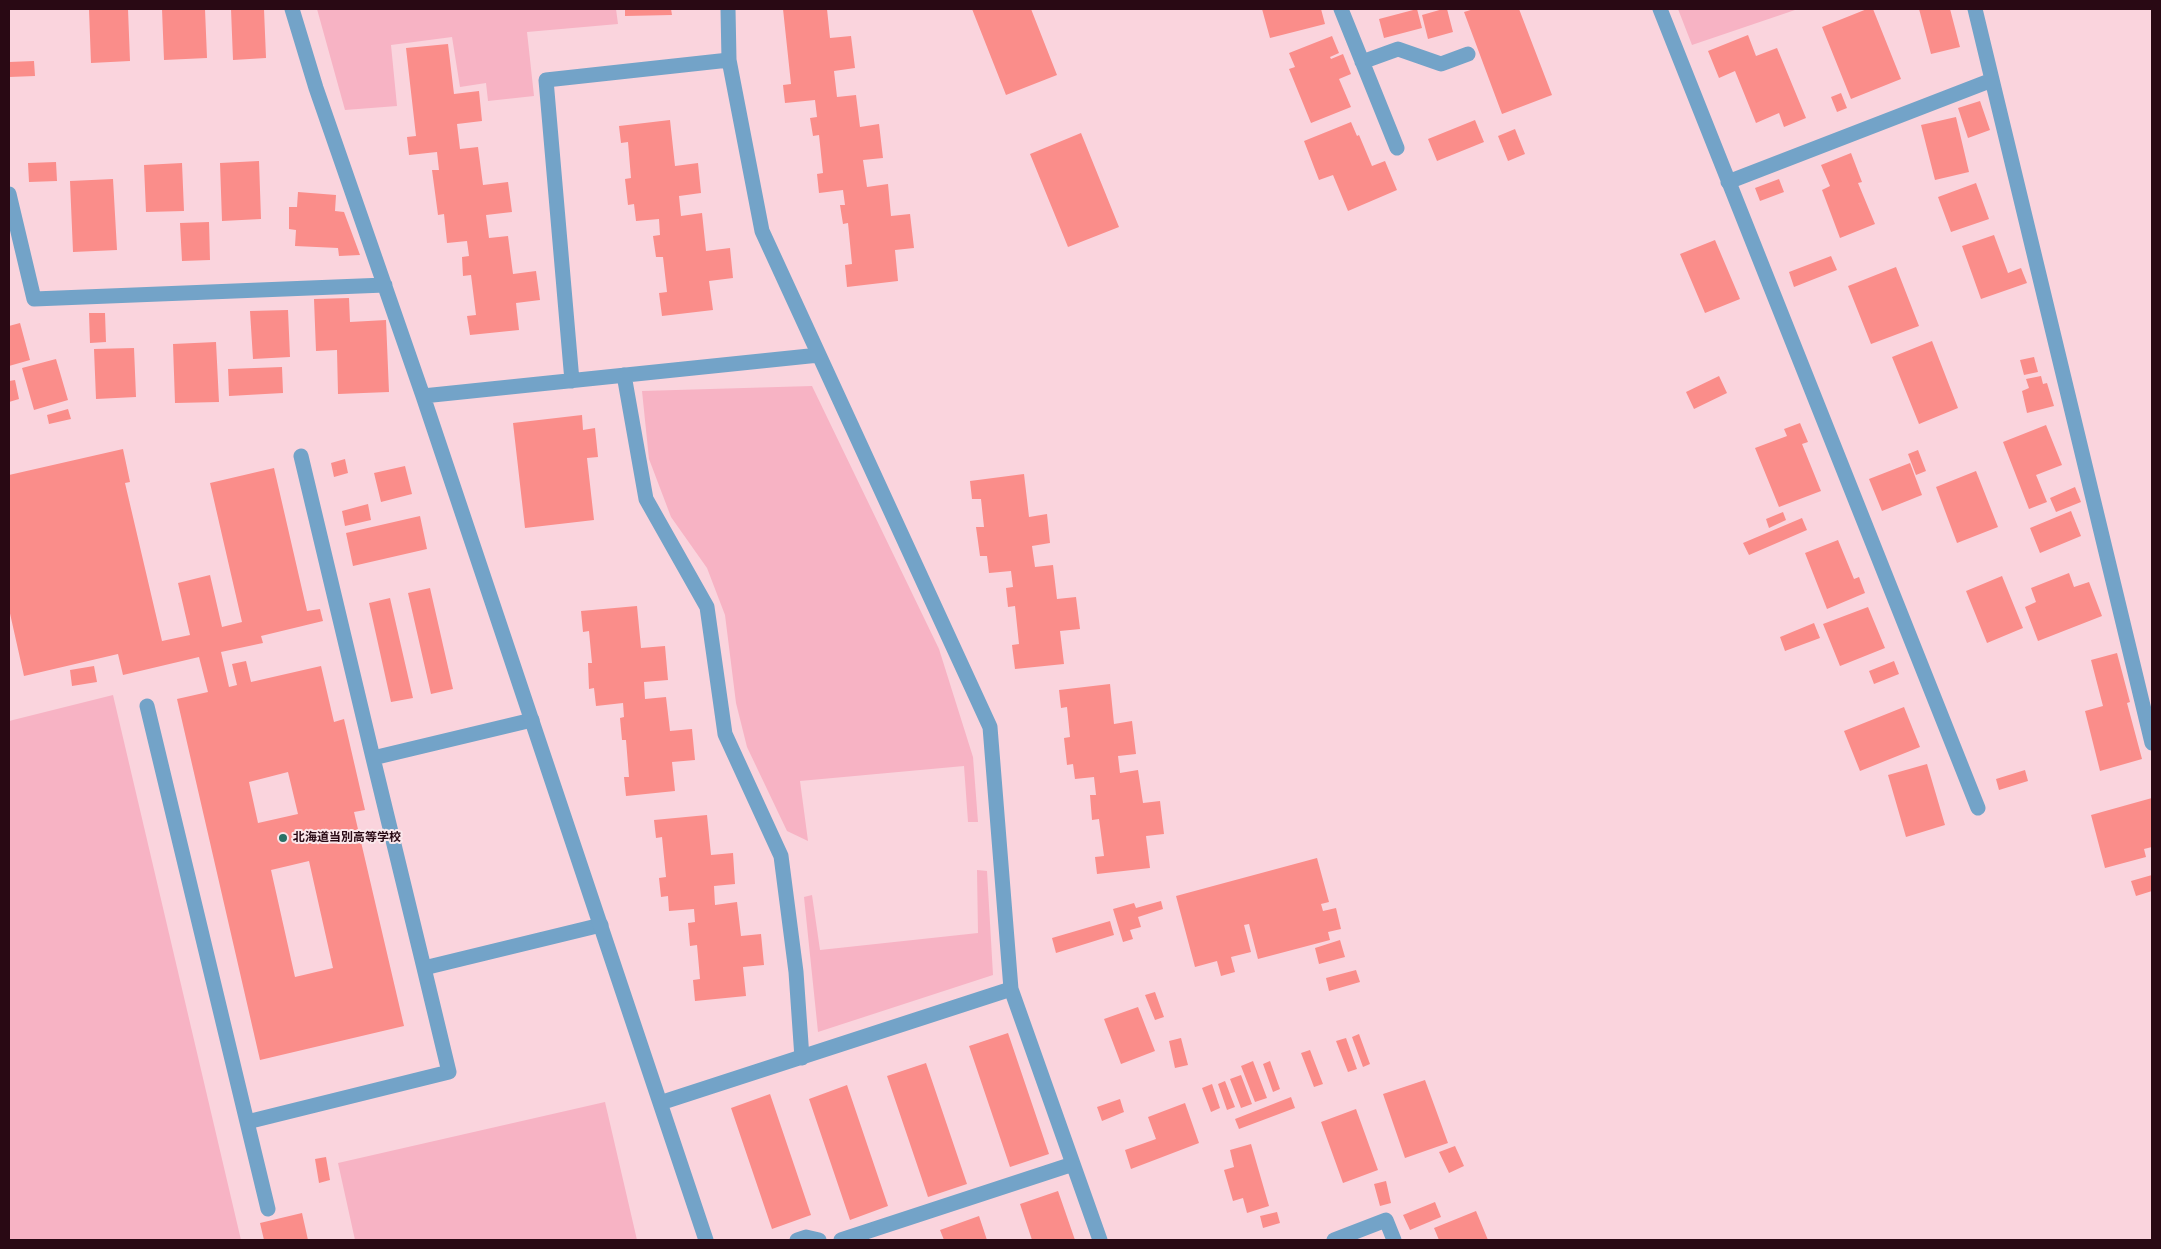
<!DOCTYPE html>
<meta charset="utf-8">
<style>
body{margin:0}
#map{position:relative;width:2161px;height:1249px;overflow:hidden;background:#fad4dd;font-family:"Roboto Condensed",sans-serif}
canvas{display:block}
.frame{position:absolute;inset:0;border:10px solid #290914;pointer-events:none}
</style>
<div id="map">
<canvas width="2161" height="1249"></canvas>
<div class="frame"></div>
</div>
<script>
const context = document.querySelector('canvas').getContext('2d');
context.lineJoin = 'round';
function fill(path, color) {
  context.fillStyle = color;
  context.fill(path, 'evenodd');
}
function toPath(rows) {
  const path = new Path2D();
  for (const r of rows) {
    path.moveTo(r[0], r[1]);
    for (let i = 2; i < r.length; i += 2) path.lineTo(r[i], r[i + 1]);
  }
  return path;
}
function strokePath(path, color, width, dash) {
  context.strokeStyle = color;
  context.lineWidth = width;
  context.lineCap = dash ? 'butt' : 'round';
  context.setLineDash(dash || []);
  context.stroke(path);
}
function drawText(font, color, halo, rows, align = 'center') {
  context.font = font + ' "Roboto Condensed","Noto Sans JP",sans-serif';
  context.lineWidth = 4;
  context.setLineDash([]);
  context.textBaseline = 'middle';
  context.strokeStyle = halo;
  context.fillStyle = color;
  for (const [text, x, y, turn = 0] of rows) {
    context.save();
    context.translate(x, y);
    context.rotate((+turn || 0) * Math.PI / 180);
    context.textAlign = isNaN(turn) ? turn : align;
    if (halo) context.strokeText(text, 0, 0);
    context.fillText(text, 0, 0);
    context.restore();
  }
}
const green = toPath([
 [317,9,616,9,618,24,527,32,534,96,488,101,486,83,460,87,452,37,391,45,397,106,345,110],
 [1678,9,1798,9,1692,45],
 [812,386,939,649,973,757,978,822,968,822,964,766,800,781,808,841,787,831,747,747,736,703,725,615,707,568,671,517,649,459,642,391],
 [113,695,241,1240,9,1240,9,721],
 [977,870,987,871,993,975,818,1032,804,897,812,895,820,950,978,933],
 [605,1102,637,1240,355,1240,338,1163]
]);
const building = toPath([
 [89,9,128,9,130,61,91,63],
 [162,9,205,9,207,58,164,60],
 [231,9,264,9,266,58,233,60],
 [625,9,671,9,672,15,625,16],
 [783,9,827,9,830,38,851,36,855,68,834,71,837,97,856,95,860,127,879,124,883,158,863,160,867,187,888,184,891,216,910,214,914,248,895,250,898,281,847,287,845,265,852,264,848,223,843,224,840,205,845,205,843,190,819,193,817,174,823,173,819,135,813,136,810,118,817,117,815,100,785,103,783,85,791,84],
 [972,9,1031,9,1057,75,1006,95],
 [1262,9,1321,9,1325,24,1270,38],
 [1417,9,1422,28,1384,38,1379,19],
 [1443,9,1447,9,1453,32,1428,39,1422,15],
 [1474,9,1519,9,1552,95,1502,114,1464,12],
 [1867,9,1873,9,1901,79,1851,99,1822,27],
 [1919,9,1950,9,1960,47,1931,54],
 [1748,35,1756,56,1777,48,1806,118,1784,127,1779,113,1756,123,1735,71,1719,78,1708,51],
 [1332,36,1339,53,1330,57,1331,59,1343,54,1351,74,1339,79,1351,107,1311,123,1289,69,1295,67,1289,53],
 [448,44,454,94,479,91,482,121,457,124,460,149,478,147,483,185,508,182,512,212,486,215,489,238,508,236,513,274,536,271,540,300,516,303,519,330,470,335,467,316,476,315,471,275,463,276,462,257,469,256,467,241,447,243,444,214,438,215,432,170,439,170,437,152,409,155,407,137,416,136,406,48],
 [34,61,35,76,9,77,9,62],
 [1841,93,1847,108,1837,112,1831,97],
 [1980,101,1990,130,1968,138,1958,108],
 [1956,117,1969,172,1935,180,1921,125],
 [670,120,675,166,698,163,701,193,679,196,681,216,702,213,706,251,730,248,733,278,709,281,713,310,662,316,659,293,667,292,663,257,656,257,653,236,660,235,659,219,636,221,634,204,628,205,625,179,631,178,628,142,621,143,619,126],
 [1475,120,1484,142,1437,161,1428,139],
 [1351,122,1357,136,1359,135,1372,166,1385,161,1397,190,1348,211,1333,175,1319,180,1304,141],
 [1515,129,1525,154,1508,161,1498,136],
 [1081,133,1119,227,1068,247,1030,154],
 [1851,153,1862,182,1858,183,1875,224,1840,238,1822,190,1830,186,1821,165],
 [259,161,261,219,222,221,220,163],
 [56,162,57,181,29,182,28,163],
 [182,163,184,211,146,212,144,165],
 [113,179,117,250,73,252,70,181],
 [1779,179,1784,192,1760,201,1755,188],
 [1976,183,1989,219,1951,232,1938,197],
 [298,192,336,195,335,211,344,212,360,255,339,256,338,248,295,246,296,230,289,229,289,207,297,207],
 [209,222,210,260,182,261,180,223],
 [1994,235,2008,273,2021,268,2027,283,1981,299,1962,246],
 [1715,240,1740,299,1705,313,1680,254],
 [1831,256,1837,270,1794,287,1789,272],
 [1896,267,1919,326,1871,344,1848,286],
 [349,298,350,322,386,320,389,392,338,394,337,350,316,351,314,299],
 [288,310,290,357,253,359,250,311],
 [89,313,105,313,106,342,90,343],
 [20,323,30,360,9,366,9,326],
 [1932,341,1958,408,1919,424,1892,357],
 [216,342,219,402,175,403,173,344],
 [134,348,136,397,96,399,94,349],
 [2034,357,2038,372,2024,375,2020,360],
 [56,359,68,400,34,410,22,368],
 [282,367,283,393,229,396,228,369],
 [1719,376,1727,393,1694,409,1686,392],
 [2041,376,2043,384,2047,383,2054,406,2027,413,2022,391,2029,388,2026,379],
 [15,380,19,399,9,402,9,381],
 [68,409,71,419,49,424,47,415],
 [582,415,583,430,595,428,598,457,587,458,594,520,525,528,513,423],
 [1800,423,1808,442,1802,444,1821,491,1779,507,1755,448,1787,436,1784,429],
 [2046,425,2062,465,2036,475,2047,502,2029,509,2003,442],
 [123,449,130,482,125,483,162,641,190,635,178,583,210,575,222,627,242,622,210,483,274,468,307,611,320,609,323,621,261,636,263,643,221,652,229,687,237,685,232,664,246,661,251,682,321,666,334,722,344,719,365,810,354,812,404,1026,260,1060,177,699,208,692,199,657,123,675,118,654,24,676,9,609,9,475],
 [288,772,298,814,258,823,249,782],
 [309,861,333,968,295,977,271,870],
 [1918,450,1926,471,1916,475,1908,454],
 [345,459,348,473,334,477,331,463],
 [1910,463,1922,495,1882,511,1869,479],
 [405,466,412,494,381,502,374,473],
 [1976,471,1998,527,1957,543,1936,487],
 [1024,474,1029,517,1047,514,1050,543,1032,546,1035,567,1053,565,1057,599,1076,597,1080,629,1060,631,1064,664,1015,669,1012,645,1019,644,1015,606,1008,607,1006,588,1013,587,1011,571,989,573,987,556,980,556,976,527,984,527,981,499,972,499,970,481],
 [2075,487,2081,502,2056,512,2050,498],
 [368,504,371,520,345,526,342,511],
 [2071,511,2081,536,2040,553,2030,528],
 [1783,512,1786,520,1769,528,1766,519],
 [420,516,427,549,353,566,346,533],
 [1802,518,1807,530,1749,555,1743,543],
 [1838,540,1854,579,1859,577,1865,593,1827,609,1805,553],
 [2069,573,2074,587,2089,582,2102,616,2038,641,2025,607,2036,602,2031,588],
 [2002,576,2023,628,1987,643,1966,591],
 [430,588,453,689,431,694,408,593],
 [390,598,413,698,391,702,369,603],
 [637,606,641,648,665,646,668,680,644,682,645,699,666,697,670,731,692,729,695,760,672,762,675,791,626,796,624,777,629,777,626,740,622,740,620,718,624,717,623,703,596,706,594,688,589,689,588,663,592,663,589,631,583,632,581,611],
 [1868,607,1885,648,1840,666,1823,624],
 [1814,623,1820,638,1785,651,1780,637],
 [2117,653,2130,702,2127,703,2142,759,2100,771,2085,711,2103,706,2091,660],
 [1894,661,1899,674,1874,684,1869,671],
 [94,666,97,682,72,686,70,670],
 [1110,684,1114,724,1132,721,1136,754,1118,756,1120,773,1138,770,1143,803,1160,801,1164,834,1146,836,1150,868,1097,874,1095,857,1104,856,1099,819,1092,820,1090,795,1096,795,1094,777,1075,779,1073,764,1067,765,1064,738,1070,737,1067,707,1061,708,1059,690],
 [1904,707,1920,747,1860,771,1844,731],
 [1927,764,1945,825,1906,837,1888,775],
 [2025,770,2028,781,1999,790,1996,779],
 [2152,798,2152,847,2144,849,2146,857,2105,868,2091,815],
 [707,815,711,855,733,853,735,884,714,886,715,905,737,902,741,936,761,934,764,965,743,967,746,996,695,1001,693,980,700,979,697,945,690,946,688,923,695,922,694,909,669,911,668,896,661,897,659,878,666,877,662,837,656,838,654,820],
 [1317,858,1329,902,1321,904,1323,911,1336,908,1341,929,1328,932,1330,940,1258,959,1249,924,1244,925,1251,952,1231,957,1235,972,1221,976,1217,961,1195,967,1176,896],
 [2152,875,2152,891,2136,896,2131,881],
 [1161,901,1163,909,1138,917,1141,927,1130,930,1133,939,1123,942,1113,909,1134,903,1136,908],
 [1110,921,1114,935,1056,953,1052,938],
 [1340,940,1345,957,1319,964,1315,948],
 [1356,970,1360,982,1329,991,1326,978],
 [1155,992,1164,1017,1155,1020,1145,995],
 [1138,1007,1155,1051,1121,1064,1104,1019],
 [1008,1033,1049,1154,1010,1167,969,1046],
 [1359,1034,1370,1064,1363,1067,1352,1037],
 [1181,1038,1188,1065,1175,1068,1169,1041],
 [1346,1038,1357,1069,1348,1072,1336,1041],
 [1310,1050,1323,1084,1314,1087,1301,1053],
 [1253,1061,1267,1098,1255,1102,1241,1066],
 [1270,1061,1280,1089,1273,1092,1263,1064],
 [926,1063,967,1184,928,1197,887,1076],
 [1241,1075,1252,1104,1241,1108,1230,1079],
 [1425,1080,1448,1143,1405,1158,1383,1094],
 [1225,1081,1235,1107,1227,1110,1218,1084],
 [1212,1084,1220,1108,1211,1112,1202,1088],
 [847,1085,888,1206,850,1220,809,1099],
 [770,1094,811,1215,772,1229,731,1108],
 [1291,1097,1295,1108,1239,1129,1235,1119],
 [1120,1099,1124,1112,1102,1121,1097,1107],
 [1185,1103,1199,1143,1131,1169,1125,1150,1156,1139,1148,1117],
 [1356,1109,1378,1170,1343,1183,1321,1122],
 [1251,1144,1269,1206,1247,1213,1243,1198,1233,1201,1224,1170,1234,1167,1230,1150],
 [1455,1146,1464,1166,1449,1173,1439,1152],
 [326,1157,330,1180,319,1183,315,1159],
 [1386,1181,1391,1203,1380,1206,1374,1184],
 [1058,1191,1075,1240,1032,1240,1020,1204],
 [1435,1202,1441,1217,1410,1230,1403,1215],
 [1476,1211,1488,1240,1439,1240,1434,1228],
 [1277,1212,1280,1223,1263,1228,1260,1216],
 [302,1213,308,1240,264,1240,260,1223],
 [979,1216,987,1240,944,1240,940,1230]
]);
const service = toPath([
 [1341,9,1397,148],
 [1362,62,1398,49,1441,64,1468,54],
 [301,456,373,758],
 [147,706,247,1122,449,1072,424,968,601,925],
 [424,968,373,758,532,720],
 [247,1122,268,1209]
]);
const minor = toPath([
 [292,9,316,88,423,396,706,1240],
 [728,9,729,60,762,231,990,727,1011,989],
 [1660,9,1978,808],
 [1975,9,2152,743],
 [1728,182,1992,80],
 [9,194,34,299,385,285],
 [624,375,646,499,707,607,725,734,781,856,796,972,802,1058],
 [572,381,546,80,729,60],
 [423,396,819,355],
 [660,1103,1011,989,1100,1240],
 [797,1240,806,1237,819,1240],
 [841,1240,1073,1164],
 [1334,1240,1386,1220,1394,1240]
]);
const markers = [
 [283,838,5,"#2a7166"]
];
const poiNames = [
 ["北海道当別高等学校",293,838]
];
fill(green, '#f7b3c4');
fill(building, '#fa8d8a');
strokePath(service, '#73a3c8', 15);
strokePath(minor, '#73a3c8', 15);
for (const [x, y, r, color] of markers) {
  const dot = new Path2D();
  dot.arc(x, y, r, 0, 2 * Math.PI);
  context.fillStyle = color;
  context.fill(dot);
  strokePath(dot, '#fae7eb', 2);
}
drawText('bold 12px', '#290914', '#fae7eb', poiNames, 'left');
</script>
